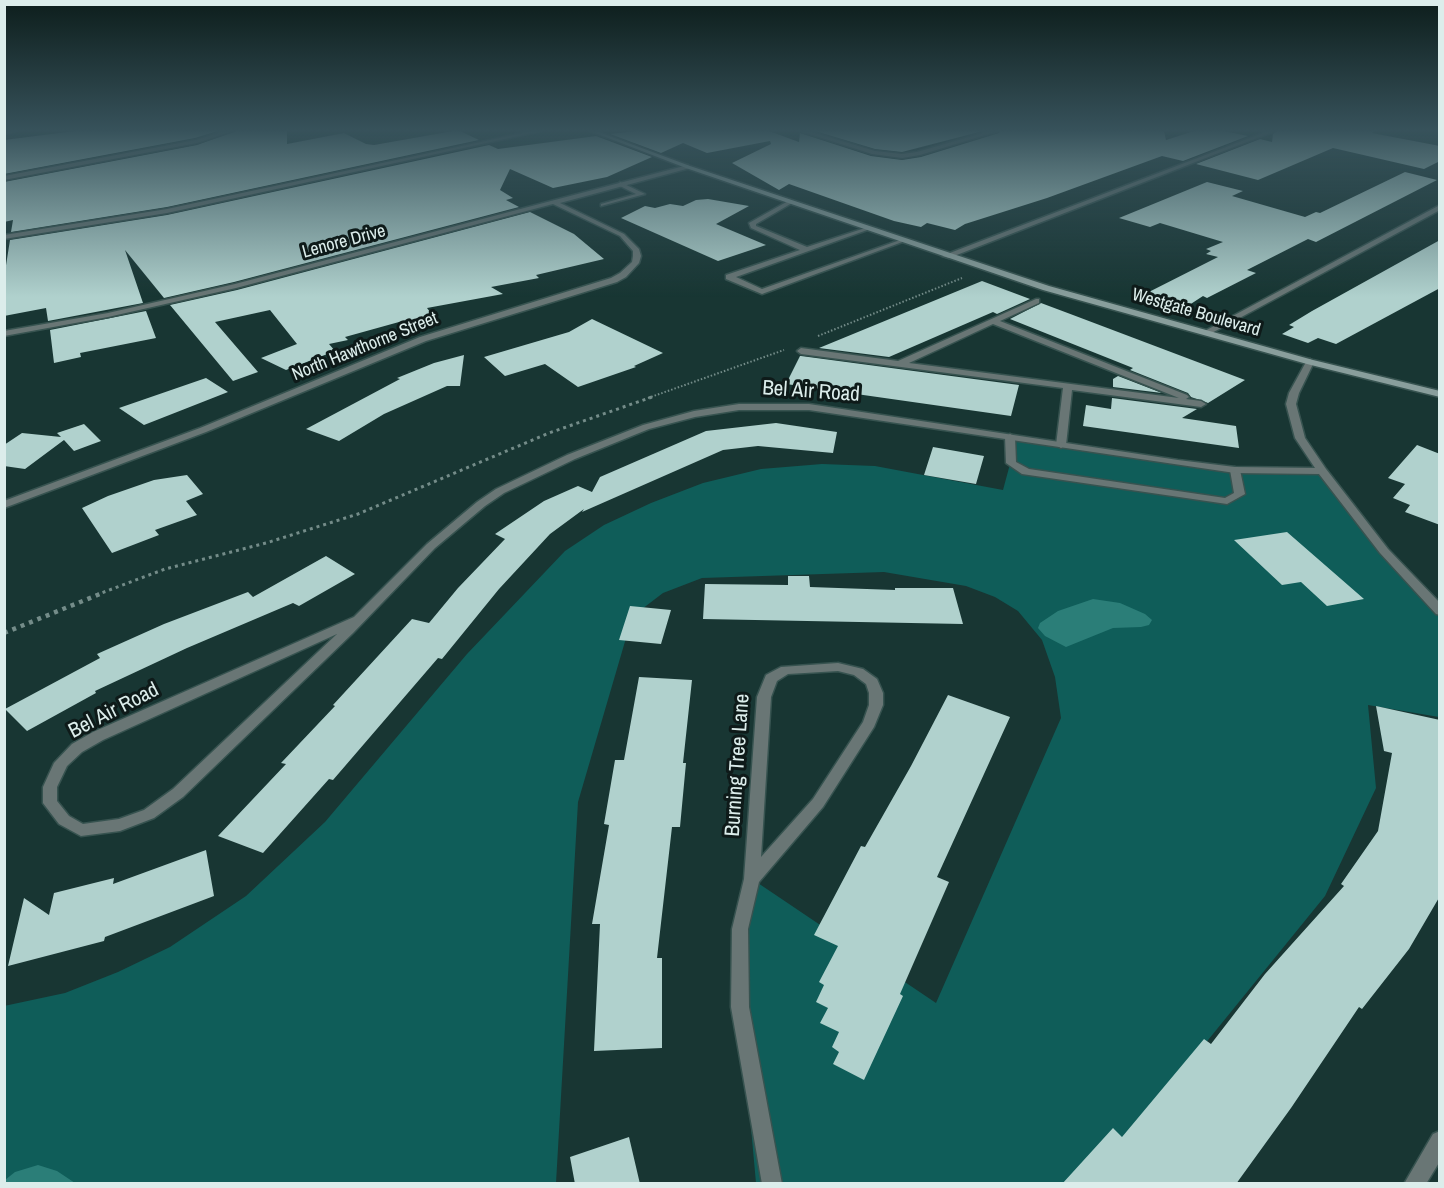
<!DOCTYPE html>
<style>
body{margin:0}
#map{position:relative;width:1444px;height:1188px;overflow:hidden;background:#183633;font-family:"Archivo Narrow",sans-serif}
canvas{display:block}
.frame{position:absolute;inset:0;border:6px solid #dcedeb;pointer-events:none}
</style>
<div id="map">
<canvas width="1444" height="1188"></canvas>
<div class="frame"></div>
</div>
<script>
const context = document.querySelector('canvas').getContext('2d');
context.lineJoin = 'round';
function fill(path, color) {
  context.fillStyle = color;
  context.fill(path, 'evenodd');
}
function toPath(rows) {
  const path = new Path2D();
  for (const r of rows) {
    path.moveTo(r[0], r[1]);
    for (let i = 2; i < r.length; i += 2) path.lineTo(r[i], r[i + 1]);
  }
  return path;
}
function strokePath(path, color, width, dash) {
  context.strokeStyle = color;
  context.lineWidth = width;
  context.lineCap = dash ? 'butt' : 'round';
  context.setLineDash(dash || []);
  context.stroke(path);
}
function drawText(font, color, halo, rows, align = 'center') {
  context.font = font + ' "Archivo Narrow",sans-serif';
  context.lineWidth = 6;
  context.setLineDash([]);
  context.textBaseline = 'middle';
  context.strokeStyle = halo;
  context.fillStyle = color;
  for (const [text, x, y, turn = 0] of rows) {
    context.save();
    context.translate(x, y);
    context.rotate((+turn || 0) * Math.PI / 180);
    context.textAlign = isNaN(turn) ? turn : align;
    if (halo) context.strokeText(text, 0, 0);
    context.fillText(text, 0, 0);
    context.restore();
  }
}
const green = toPath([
 [1017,438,1235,470,1322,471,1439,611,1439,717,1368,705,1376,788,1325,896,1092,1183,756,1183,740,1007,752,879,936,1003,1061,718,1055,677,1042,640,1018,611,995,597,966,586,884,572,702,578,663,593,642,609,631,621,578,802,556,1183,5,1183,4,1006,65,993,118,972,170,947,246,896,325,822,467,654,565,551,604,525,651,503,703,483,761,469,822,464,875,466,1003,490]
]);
const water = toPath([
 [1093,599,1120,603,1145,614,1152,620,1149,625,1141,627,1113,628,1066,647,1045,636,1038,628,1040,623,1058,611],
 [38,1165,57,1171,75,1183,5,1183,5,1180,15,1172]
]);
const building = toPath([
 [75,131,218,131,195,138,4,174,4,140],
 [235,131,287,131,287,144,344,133,366,144,374,145,453,131,460,131,479,140,167,207,11,232,13,220,4,222,4,182,197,145],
 [635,131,769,131,799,142,800,133,871,156,902,160,921,157,999,133,1000,131,1164,131,1166,140,1194,131,1224,131,1248,136,1183,161,1162,156,1047,198,965,224,955,230,927,223,921,227,894,221,789,184,779,190,732,163,771,144,770,141,707,153,683,143,661,153,610,134],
 [815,131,983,131,902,152,875,149],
 [1277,131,1375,131,1372,133,1440,146,1440,161,1424,169,1333,148,1258,180,1196,164,1260,139,1272,142,1273,134],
 [596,136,652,157,607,177,553,188,510,169,500,190,513,198,506,200,519,207,234,282,164,298,125,250,143,303,48,321,46,308,4,316,4,278,10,240,167,215,489,145,498,149],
 [1405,172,1437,180,1316,242,1308,239,1247,270,1256,273,1207,298,1203,296,1180,311,1137,298,1218,257,1206,254,1211,251,1206,249,1223,242,1160,223,1150,227,1119,218,1207,182,1243,191,1232,196,1305,217,1316,212,1320,213],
 [708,199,749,206,716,224,766,245,718,261,621,218,645,206,655,208,670,204,683,206,696,200],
 [530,212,574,234,604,259,536,275,539,278,491,287,503,294,427,308,433,316,399,322,345,337,348,340,329,344,335,351,286,370,261,358,297,344,270,310,215,322,258,372,233,381,170,305,237,290],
 [1440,240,1440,288,1336,344,1318,338,1308,343,1282,334,1294,327,1289,325,1312,311],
 [982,281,1030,299,997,314,993,312,889,357,819,348],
 [1041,303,1073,315,1245,380,1208,403,1191,397,1188,393,1130,370,1133,368,1010,319],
 [146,311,156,338,80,353,81,357,54,363,50,330],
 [592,319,663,353,634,366,636,367,578,387,545,364,505,376,484,357,569,332],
 [464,355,460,386,447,386,384,414,339,441,306,429,400,379,397,378,434,363],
 [800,356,801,356,1019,385,1011,416,786,384],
 [1118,376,1162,393,1113,387,1113,379],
 [206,378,228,392,144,425,119,408],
 [1112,398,1197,409,1182,418,1236,426,1239,448,1083,426,1086,405,1111,409],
 [776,423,837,432,833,453,758,446,723,450,582,512,584,509,550,534,499,589,442,659,438,658,333,780,329,779,263,853,218,836,286,764,281,763,335,706,333,705,412,619,429,623,458,588,505,539,495,534,544,501,578,486,592,492,600,477,706,431],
 [84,424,101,441,74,451,64,440,25,469,4,466,4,445,22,433,61,437,57,433],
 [1417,445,1440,454,1440,525,1405,512,1410,505,1393,498,1405,484,1388,478],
 [933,447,984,456,976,484,924,475],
 [187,475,203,494,186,501,197,515,155,530,159,535,112,553,82,508,108,496,154,480],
 [1287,532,1364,599,1327,606,1301,582,1282,585,1234,540],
 [326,556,355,574,299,606,293,603,187,648,95,691,96,693,27,731,5,709,100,658,97,654,164,624,248,592,253,597],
 [788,576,809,576,810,587,895,590,895,588,953,588,963,624,703,619,705,584,788,585],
 [630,606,671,610,661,644,619,640],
 [639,677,692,680,683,763,686,763,680,827,672,827,657,958,662,958,662,1048,594,1051,600,924,592,924,609,825,604,824,615,760,624,760],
 [948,695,1010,717,937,877,949,882,900,994,903,996,864,1080,833,1064,839,1052,832,1047,839,1032,820,1023,828,1008,816,1002,824,985,819,982,838,946,814,935,861,846,865,847,911,766],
 [1376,706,1440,720,1440,896,1409,949,1362,1009,1359,1007,1291,1108,1236,1184,1062,1184,1113,1128,1122,1137,1204,1039,1211,1044,1265,974,1344,886,1341,884,1378,831,1392,753,1384,751],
 [206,850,214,896,105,937,104,941,8,966,24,898,49,915,54,893,114,878,113,884],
 [629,1137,640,1184,575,1184,570,1157]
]);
const pathFar2 = toPath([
 [818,336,962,278],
 [648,398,784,350]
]);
const pathFar1 = toPath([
 [96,595,165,569,266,543,358,514,549,433,652,397]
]);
const path = toPath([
 [4,633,100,594]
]);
const lane = toPath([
 [620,182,645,194,601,206,601,204,636,194,618,185,620,182],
 [790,200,792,201,792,203,756,224,756,226,807,247,865,228,870,229,736,277,762,289,900,240,905,241,762,294,726,279,726,275,800,250,751,228,749,223,790,200],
 [1036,299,1039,299,1039,303,1000,321,1187,395,1189,397,1186,399,1201,401,1206,404,1201,407,1072,390,1066,445,1061,448,1056,445,1063,388,801,354,797,351,801,348,898,361,1036,299],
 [993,324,1179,398,909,363,993,324],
 [1010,434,1015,437,1016,462,1029,469,1225,498,1234,493,1230,470,1235,467,1240,470,1245,494,1227,504,1022,474,1006,463,1005,437,1010,434]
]);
const street = toPath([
 [4,131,16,131,4,134,4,131],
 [225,131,233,131,197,143,4,180,4,176,196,140,225,131],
 [532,131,541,131,167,213,4,239,4,235,167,209,532,131],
 [800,131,808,131,875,151,902,154,917,152,990,131,998,131,920,155,902,158,872,154,800,131],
 [1268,131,1275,131,949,258,942,256,1268,131],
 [688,165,690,168,560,203,624,234,639,249,641,256,639,263,626,277,617,282,426,341,206,432,4,508,4,501,200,428,420,337,611,278,620,273,632,262,633,256,633,251,620,236,553,204,236,288,108,317,4,336,4,331,108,313,235,284,688,165],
 [1440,205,1440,210,1208,335,1201,333,1440,205],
 [1310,359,1314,362,1299,393,1296,404,1305,438,1326,469,1388,549,1440,603,1440,615,1436,614,1380,553,1319,474,1235,473,809,410,739,410,695,417,649,429,575,459,504,493,485,506,435,548,353,633,183,797,154,818,120,831,81,836,59,824,43,803,43,787,54,763,72,744,93,732,354,617,427,544,477,502,496,489,567,455,643,425,694,411,739,404,809,404,1178,460,1235,467,1315,468,1295,438,1286,404,1289,393,1306,362,1310,359],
 [337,634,173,789,144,810,119,819,83,824,69,816,57,801,57,787,67,766,82,752,103,740,337,634],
 [838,663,863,669,877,679,883,693,883,705,874,727,823,807,759,882,748,929,749,1007,782,1184,762,1184,731,1007,732,929,744,879,757,697,766,675,781,667,838,663],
 [838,671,854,675,866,684,869,693,869,705,863,722,813,799,761,857,771,697,777,681,788,674,838,671],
 [1440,1131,1440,1161,1426,1184,1404,1184,1433,1134,1440,1131]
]);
const secondary = toPath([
 [590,131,596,131,690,166,1049,286,1313,360,1440,391,1440,397,1307,364,1043,290,686,168,590,131]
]);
const farStreetnames = [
 ["Lenore Drive",344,242,-15],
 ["Westgate Boulevard",1196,313,16],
 ["North Hawthorne Street",365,347,-22]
];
const streetNames = [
 ["Bel Air Road",811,392,4],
 ["Bel Air Road",114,711,-27],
 ["Burning Tree Lane",738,765,-86]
];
fill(green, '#0f5d59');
fill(water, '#2b7e78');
fill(building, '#b0d1cd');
strokePath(lane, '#375350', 3);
strokePath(street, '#375350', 3);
strokePath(secondary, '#375350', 3);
strokePath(pathFar2, '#748c89', 2, [1.5, 2]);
strokePath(pathFar1, '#748c89', 3, [3, 4]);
strokePath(path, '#748c89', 4.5, [4, 5]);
fill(lane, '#697675');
fill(street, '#697675');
fill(secondary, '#899e9c');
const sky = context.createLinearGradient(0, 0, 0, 297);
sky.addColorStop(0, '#0d1e1c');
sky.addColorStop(0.44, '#37525b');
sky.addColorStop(1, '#37525b00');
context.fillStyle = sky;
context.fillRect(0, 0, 1444, 297);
drawText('18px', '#dcedeb', '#0e1a19', farStreetnames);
drawText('21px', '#dcedeb', '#0e1a19', streetNames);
</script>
